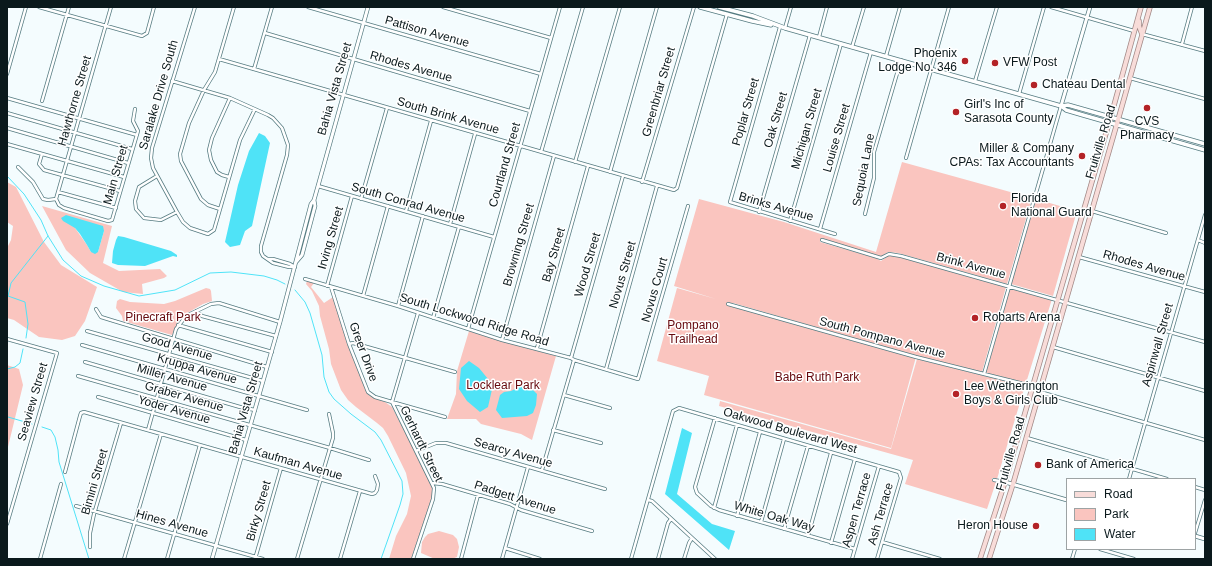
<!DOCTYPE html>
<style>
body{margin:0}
#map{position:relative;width:1212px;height:566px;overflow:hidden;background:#f4fcfe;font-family:Helvetica,sans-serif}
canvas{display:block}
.frame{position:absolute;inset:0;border:8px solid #0a191c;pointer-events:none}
.legend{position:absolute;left:1066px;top:478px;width:130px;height:72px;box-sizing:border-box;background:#fff;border:1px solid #9da3a4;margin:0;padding:5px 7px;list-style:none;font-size:12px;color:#0a191c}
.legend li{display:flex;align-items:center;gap:8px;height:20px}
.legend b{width:20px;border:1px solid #9da3a4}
</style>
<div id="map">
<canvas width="1212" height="566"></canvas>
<div class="frame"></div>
<ul class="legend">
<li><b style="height:5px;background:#f8dcd9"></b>Road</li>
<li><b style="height:11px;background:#fac5bf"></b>Park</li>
<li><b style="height:11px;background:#4fe3f7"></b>Water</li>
</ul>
</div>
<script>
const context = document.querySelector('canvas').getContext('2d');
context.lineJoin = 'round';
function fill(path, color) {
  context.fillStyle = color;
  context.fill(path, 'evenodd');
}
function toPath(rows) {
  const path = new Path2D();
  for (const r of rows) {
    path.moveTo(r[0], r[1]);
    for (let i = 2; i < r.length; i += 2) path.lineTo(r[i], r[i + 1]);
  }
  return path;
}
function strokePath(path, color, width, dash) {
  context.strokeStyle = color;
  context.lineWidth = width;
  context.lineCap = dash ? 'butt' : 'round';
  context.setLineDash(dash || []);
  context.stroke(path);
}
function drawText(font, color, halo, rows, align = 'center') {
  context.font = font + ' Helvetica,sans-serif';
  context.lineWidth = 3;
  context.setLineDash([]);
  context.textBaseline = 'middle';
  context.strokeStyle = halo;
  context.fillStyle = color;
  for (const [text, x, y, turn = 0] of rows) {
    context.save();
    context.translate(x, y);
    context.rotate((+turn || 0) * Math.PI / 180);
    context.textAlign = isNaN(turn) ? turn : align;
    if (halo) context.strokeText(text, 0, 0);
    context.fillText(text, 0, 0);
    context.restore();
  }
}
const green = toPath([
 [902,162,1032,198,1007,284,898,253,888,252,881,257,821,239,820,242,876,258,881,261,888,256,897,256,1006,287,982,372,916,356,733,303,727,303,916,357,891,448,704,395,709,376,657,361,677,288,716,299,674,286,699,199,784,222,876,252],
 [7,182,16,187,44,242,61,265,97,287,85,321,75,336,62,340,39,337,14,320,7,318,7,248,11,240,13,226,7,222],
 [1036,199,1077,211,1053,296,1011,284],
 [42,206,112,226,103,263,119,271,160,269,167,276,164,278,142,284,143,294,123,292,90,273,66,250],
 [75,228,104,231,98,252,91,252,87,245],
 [307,281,314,283,311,287,324,303,333,297,365,389,369,395,385,402,392,407,430,481,433,487,432,499,411,559,389,559,396,536,407,514,411,496,406,473,388,436,383,428,377,423,356,407,348,400,341,390,331,364,329,349,320,316,319,306,312,291,306,284],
 [206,288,210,289,211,291,212,301,203,304,182,316,179,320,172,335,123,321,122,316,116,308,117,301,120,299,130,302,164,304,175,301],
 [1010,288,1052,299,1026,383,986,373],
 [469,331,556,356,532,440,521,434,481,424,476,419,447,419,456,394,457,371],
 [917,359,1025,386,997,479,992,478,992,481,996,482,987,509,905,484,913,460,719,406,720,401,891,449],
 [7,365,19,369,23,385,7,451],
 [439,531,453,535,457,539,459,547,457,557,452,559,435,559,421,553,422,542,425,537,428,534]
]);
const water = toPath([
 [259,133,265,136,270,143,252,226,245,231,240,245,230,247,225,242,238,185,249,151],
 [66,215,103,226,104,231,98,252,95,254,91,252,87,245,80,234,75,228,63,221,61,218],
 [118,236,124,237,171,251,177,255,177,257,173,256,145,266,118,265,112,263,113,251,116,240],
 [469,361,479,368,493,385,488,407,480,412,467,401,459,389,461,368],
 [523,385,533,390,537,394,536,405,533,413,527,416,502,418,496,410,500,395,504,392,511,391],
 [682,428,692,433,677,494,712,524,735,531,729,550,665,494]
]);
const stream = toPath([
 [7,176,24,194,41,220,48,236,63,260,81,276,104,286,139,296,175,290,210,273,231,272,264,276,277,280,285,284],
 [295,290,305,302,310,313,322,355,324,377,329,392,334,399,351,414,375,432,381,440,402,481,403,494,400,505,381,559],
 [26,338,28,324,25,302,8,296,11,283,48,236],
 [7,369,15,367,20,363,23,349],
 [8,417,32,424],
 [42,427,51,430,55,437,58,450,59,462,89,559]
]);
const minor = toPath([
 [39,7,142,36,147,33,154,7],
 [195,7,152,148,151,158,153,168,177,212,183,222,190,228,208,234,214,230,240,140,255,109],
 [308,7,541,74],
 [443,7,551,38],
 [1051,7,1134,31],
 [780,27,730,202,835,234],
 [785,28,791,7],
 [265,33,530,111],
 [1142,34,1205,51],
 [819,37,827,7],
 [1182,44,1192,7],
 [852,47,864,7],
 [886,56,900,7],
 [219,59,674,190,677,188,727,14],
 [254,69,272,7],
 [7,74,26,7],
 [1130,78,1205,99],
 [172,81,230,98,268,115,273,118,282,128,288,145,287,155,261,246,261,252,263,256,273,263,289,267,295,267],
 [975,81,997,7],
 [1019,94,1044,7],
 [7,98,137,135],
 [42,101,69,7],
 [7,113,132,149],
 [7,128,128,163],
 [7,144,124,177],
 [541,152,583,7],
 [42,154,39,164,44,170,120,191],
 [906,158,949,7],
 [575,162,620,7],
 [18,167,33,182,43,199,48,200,56,199],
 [610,172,657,7],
 [157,176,139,187,135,201,136,209,144,218,161,220,177,212],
 [229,177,222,175,217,172,211,160,209,150,212,138,230,98],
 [642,182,694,7],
 [318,186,494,237],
 [58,192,116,208],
 [56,199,111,7],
 [56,199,59,205,64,208,108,221,112,220,138,131,133,121,135,109],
 [361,199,387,108],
 [220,209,208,205,201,199,181,161,180,154,189,123,204,90,215,72,234,7],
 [406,211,431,121],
 [1092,211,1166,233],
 [759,212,810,35],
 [865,214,874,178,874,152,901,60],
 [790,221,841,44],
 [450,224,475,134],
 [820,229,871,52],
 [822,240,881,258,889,254,901,256,1205,342],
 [1198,240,1205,243],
 [1079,257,1205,292],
 [268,259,273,259,290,264,295,267],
 [305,279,398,306,502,340,571,358,574,360,638,379,688,206],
 [327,286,352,196],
 [331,287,349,344,368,392,375,397,392,402,445,417],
 [363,296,388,206],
 [728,304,916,357,1032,386],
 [398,306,423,216],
 [96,309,101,317,114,321,267,367],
 [196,311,202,316,276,336],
 [433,318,459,227],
 [178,325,272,352],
 [468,329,560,7],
 [87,331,263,381],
 [7,339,57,353,7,524],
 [502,340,554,156],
 [349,344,353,343,455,372],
 [82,345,307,410],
 [1053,347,1205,391],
 [537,348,588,166],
 [571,358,623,176],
 [85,362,240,407,255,410],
 [606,369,657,186],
 [984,374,1061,106],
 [78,376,330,448,369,460],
 [1040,392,1205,440],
 [564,395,610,408],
 [98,397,246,440],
 [715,418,695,487,697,493,711,506,719,510,855,549],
 [148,430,176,329,186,316,211,304,219,303,280,322],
 [553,430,601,443],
 [1027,438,1167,479],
 [416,451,436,443,446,443,605,489],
 [542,470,574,360],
 [65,472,80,416,81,413,84,412,372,494,375,493,377,490,378,484,375,476],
 [1129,479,1205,215],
 [994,480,1005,482],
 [432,483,442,484,510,504,521,510,592,531],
 [1195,487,1205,490],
 [648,500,652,501,715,559],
 [76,506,263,559],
 [714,508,737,425],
 [737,516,760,432],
 [761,522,784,439],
 [784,529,808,446],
 [1195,533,1205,500],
 [808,536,831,453],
 [882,542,940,559],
 [831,543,855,459],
 [90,547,90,533,94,514,121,423],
 [505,548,540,559],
 [1100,549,1134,559],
 [40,559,61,484],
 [124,559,161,434],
 [167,559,200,445],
 [255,559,281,468],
 [297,559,333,438,333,433,329,414],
 [340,559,360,491],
 [413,559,433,499,434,488,392,402,418,313],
 [461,559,478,495],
 [502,559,528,467],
 [631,559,673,411,679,408,899,472,901,478,877,559],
 [658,559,668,523,671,519],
 [684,559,689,543,692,538],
 [852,559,879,466],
 [1072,559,1075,549]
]);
const tertiary = toPath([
 [1061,106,1090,7],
 [296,262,302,255,315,206,314,200,318,186,368,7],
 [1005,482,1067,500],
 [1195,536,1205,539],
 [212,559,280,322,311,204,314,200]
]);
const secondary = toPath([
 [700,7,752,21,771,25],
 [719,7,753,16,785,28,1061,106,1066,110,1083,115,1205,150],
 [1061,106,1068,105,1205,144]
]);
const primary = toPath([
 [1139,21,1139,26,1142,34],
 [980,559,1005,482,1113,109,1141,7],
 [989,559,1013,484,1118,120,1150,7]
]);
const markers = [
 [965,61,4,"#b32226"],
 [995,63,4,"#b32226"],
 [1034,85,4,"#b32226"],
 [1147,108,4,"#b32226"],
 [956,112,4,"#b32226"],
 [1082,156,4,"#b32226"],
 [1003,206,4,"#b32226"],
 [975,318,4,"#b32226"],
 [956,394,4,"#b32226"],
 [1038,465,4,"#b32226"],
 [1036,526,4,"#b32226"]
];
const streetNames = [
 ["Pattison Avenue",427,32,16],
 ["Rhodes Avenue",411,67,16],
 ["Bahia Vista Street",335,89,-74],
 ["Greenbriar Street",659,92,-74],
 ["Saralake Drive South",159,95,-74],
 ["Hawthorne Street",75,101,-74],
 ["Poplar Street",746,112,-74],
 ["South Brink Avenue",448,116,16],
 ["Oak Street",776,120,-74],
 ["Michigan Street",807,129,-74],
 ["Louise Street",837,138,-74],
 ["Fruitville Road",1101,142,-73],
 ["Courtland Street",505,165,-74],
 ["Sequoia Lane",864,170,-79],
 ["Main Street",116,175,-74],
 ["South Conrad Avenue",408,203,16],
 ["Brinks Avenue",776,207,16],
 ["Irving Street",331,238,-74],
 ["Browning Street",519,245,-74],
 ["Bay Street",554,255,-74],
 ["Wood Street",588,265,-74],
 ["Brink Avenue",971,266,15],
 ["Rhodes Avenue",1144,266,16],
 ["Novus Street",623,275,-74],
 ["Novus Court",655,290,-74],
 ["South Lockwood Ridge Road",474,320,17],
 ["South Pompano Avenue",882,338,15],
 ["Aspinwall Street",1158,345,-74],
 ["Good Avenue",177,347,16],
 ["Greer Drive",363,352,70],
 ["Kruppa Avenue",197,369,16],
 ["Miller Avenue",172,378,16],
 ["Graber Avenue",184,397,16],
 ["Seaview Street",33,402,-74],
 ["Bahia Vista Street",246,408,-74],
 ["Yoder Avenue",174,410,16],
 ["Oakwood Boulevard West",790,431,16],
 ["Gerhardt Street",421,444,64],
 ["Searcy Avenue",513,453,16],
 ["Fruitville Road",1011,454,-74],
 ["Kaufman Avenue",298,464,16],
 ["Bimini Street",95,482,-74],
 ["Padgett Avenue",515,498,18],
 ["Aspen Terrace",857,510,-74],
 ["Birky Street",259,511,-74],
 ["Ash Terrace",881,514,-74],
 ["White Oak Way",774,517,16],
 ["Hines Avenue",172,524,16]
];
const poiNames = [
 ["Phoenix",957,54,"right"],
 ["Lodge No. 346",957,68,"right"],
 ["VFW Post",1003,63],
 ["Chateau Dental",1042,85],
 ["Girl's Inc of",964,105],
 ["Sarasota County",964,119],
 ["CVS",1147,122,"center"],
 ["Pharmacy",1147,136,"center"],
 ["Miller & Company",1074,149,"right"],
 ["CPAs: Tax Accountants",1074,163,"right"],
 ["Florida",1011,199],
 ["National Guard",1011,213],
 ["Robarts Arena",983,318],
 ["Lee Wetherington",964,387],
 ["Boys & Girls Club",964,401],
 ["Bank of America",1046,465],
 ["Heron House",1028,526,"right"]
];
const parkNames = [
 ["Pinecraft Park",163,318],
 ["Pompano",693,326],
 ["Trailhead",693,340],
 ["Babe Ruth Park",817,378],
 ["Locklear Park",503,386]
];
fill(green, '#fac5bf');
fill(water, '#4fe3f7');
strokePath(stream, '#4fe3f7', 1);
strokePath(minor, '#557b81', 4);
strokePath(tertiary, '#557b81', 4.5);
strokePath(secondary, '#557b81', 5);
strokePath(primary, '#a18886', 5.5);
strokePath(minor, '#fff', 2.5);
strokePath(tertiary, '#fff', 3);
strokePath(secondary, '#fff', 3.5);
strokePath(primary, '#f8dcd9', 4);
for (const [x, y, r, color] of markers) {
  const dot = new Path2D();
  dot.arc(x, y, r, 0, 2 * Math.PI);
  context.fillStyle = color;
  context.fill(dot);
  strokePath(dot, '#fff', 1.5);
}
drawText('12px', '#0a191c', '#fff', streetNames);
drawText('12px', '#0a191c', '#fff', poiNames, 'left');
drawText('12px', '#66090e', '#fff', parkNames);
</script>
